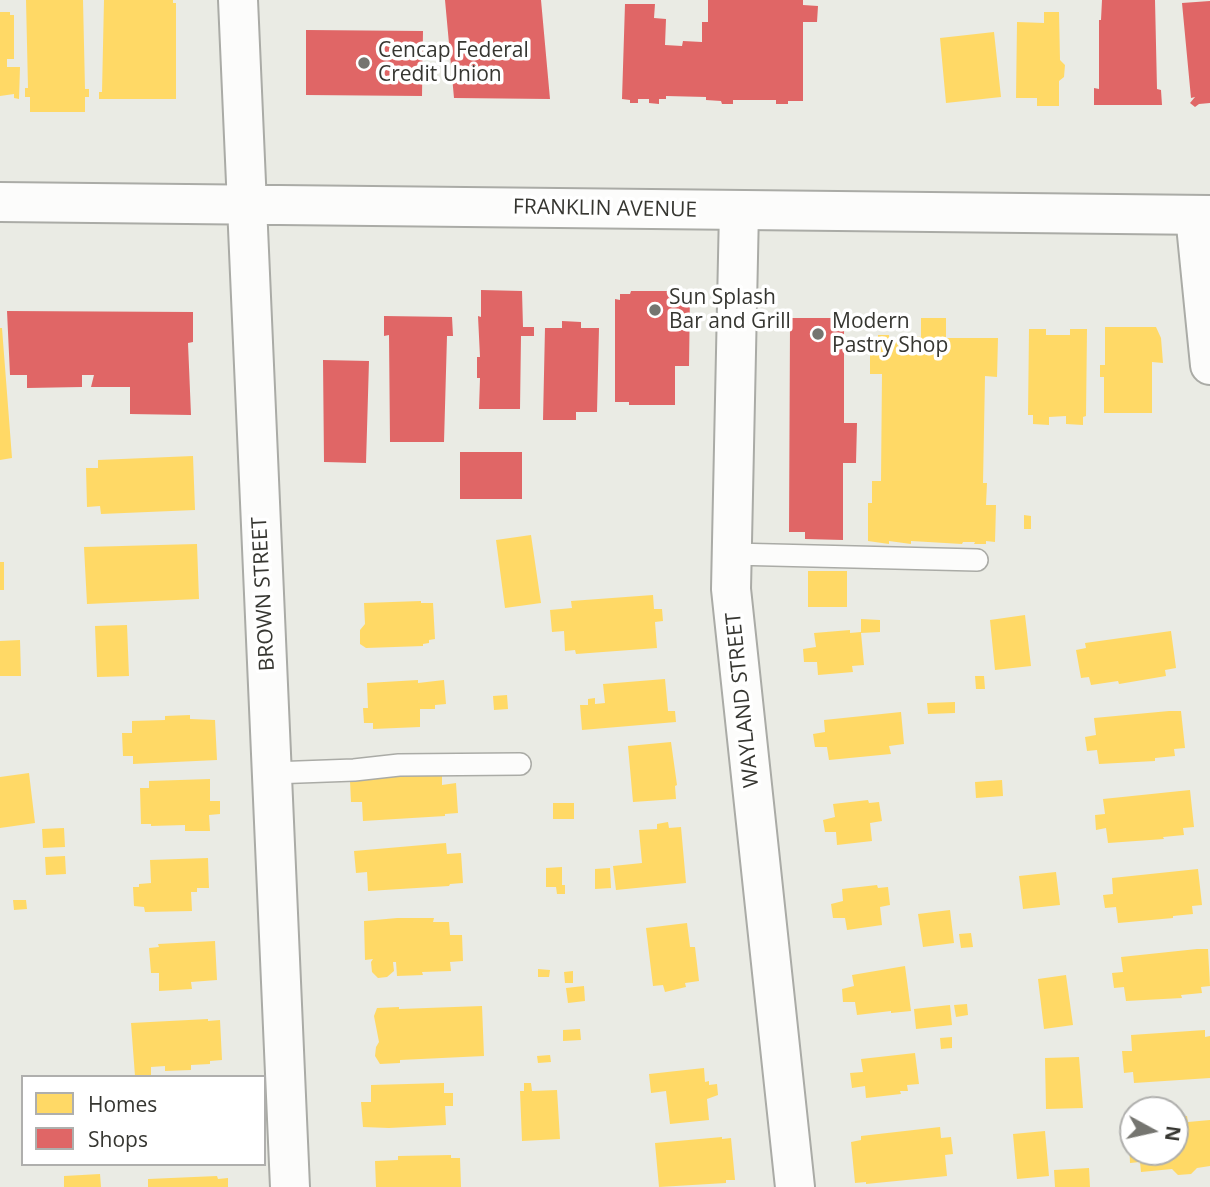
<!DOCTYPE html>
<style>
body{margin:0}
#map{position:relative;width:1210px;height:1187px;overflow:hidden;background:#eaebe4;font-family:"Open Sans",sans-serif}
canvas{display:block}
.legend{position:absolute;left:21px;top:1075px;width:245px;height:91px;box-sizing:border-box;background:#fff;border:2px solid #afafad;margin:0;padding:9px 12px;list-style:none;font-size:21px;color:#363631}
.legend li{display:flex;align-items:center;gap:14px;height:35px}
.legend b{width:35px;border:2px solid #afafad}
.north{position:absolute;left:1119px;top:1096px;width:70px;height:70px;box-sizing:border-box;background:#fff;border:2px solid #afafad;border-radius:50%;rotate:98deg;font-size:19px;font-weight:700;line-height:28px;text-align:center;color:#363631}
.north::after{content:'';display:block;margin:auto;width:24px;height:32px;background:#757570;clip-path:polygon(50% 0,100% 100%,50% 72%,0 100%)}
</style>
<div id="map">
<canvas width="1210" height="1187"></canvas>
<ul class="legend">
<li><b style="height:19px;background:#ffd966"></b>Homes</li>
<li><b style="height:19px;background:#e06666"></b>Shops</li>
</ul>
<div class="north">N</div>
</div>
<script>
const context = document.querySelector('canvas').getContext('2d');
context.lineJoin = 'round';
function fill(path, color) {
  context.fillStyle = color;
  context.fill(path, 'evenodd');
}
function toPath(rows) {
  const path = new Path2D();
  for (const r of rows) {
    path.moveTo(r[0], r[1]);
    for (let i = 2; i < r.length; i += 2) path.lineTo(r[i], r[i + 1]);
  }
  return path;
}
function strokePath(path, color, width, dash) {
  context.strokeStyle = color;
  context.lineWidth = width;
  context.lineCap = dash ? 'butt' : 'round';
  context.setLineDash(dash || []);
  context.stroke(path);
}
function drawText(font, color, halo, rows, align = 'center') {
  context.font = font + ' "Open Sans",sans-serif';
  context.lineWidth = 7;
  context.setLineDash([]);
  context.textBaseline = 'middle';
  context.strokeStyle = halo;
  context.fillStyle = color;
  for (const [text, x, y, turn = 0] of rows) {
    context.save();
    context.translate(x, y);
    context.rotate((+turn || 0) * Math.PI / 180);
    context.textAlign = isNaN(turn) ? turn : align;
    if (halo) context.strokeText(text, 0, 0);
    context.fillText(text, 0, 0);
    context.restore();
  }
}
const homes = toPath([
 [26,0,83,0,85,89,89,89,89,97,85,97,85,112,30,112,30,97,25,97,25,88,28,88],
 [104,0,173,0,173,3,176,3,176,99,99,99,99,92,102,92],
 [0,12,10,12,10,15,14,15,14,59,7,59,7,67,20,67,19,99,14,98,14,94,0,96],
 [1044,12,1059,12,1060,60,1065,65,1064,77,1059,81,1059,106,1037,106,1037,98,1016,98,1017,22,1044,23],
 [994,32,1001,97,946,103,940,38],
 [921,318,946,318,946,338,998,338,997,377,985,376,983,483,987,483,986,505,996,505,995,542,986,541,986,544,974,544,975,542,963,542,962,544,911,541,911,544,889,541,889,544,868,541,868,503,872,503,872,481,881,481,882,374,870,374,870,338,878,338,878,335,889,335,889,338,905,338,905,335,921,337],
 [1105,327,1156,327,1161,338,1163,363,1152,362,1152,413,1104,413,1104,377,1100,377,1100,365,1105,365],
 [0,328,2,328,12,458,0,460],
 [1029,329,1046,329,1046,335,1070,335,1070,329,1087,329,1086,416,1083,417,1083,425,1066,424,1066,416,1049,417,1049,425,1033,424,1033,415,1028,415],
 [193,456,195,510,101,514,100,506,87,507,86,468,98,468,98,460],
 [1024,515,1031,516,1031,529,1024,529],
 [531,535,541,603,505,608,496,540],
 [197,544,199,599,87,604,84,547],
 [0,562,4,562,4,590,0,590],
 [808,571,847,571,847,607,808,607],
 [653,595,654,609,662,609,663,621,655,622,657,648,576,654,575,650,565,651,564,631,552,632,550,610,572,608,571,601],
 [421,601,421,603,433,603,435,639,429,640,429,643,423,644,423,646,366,648,360,644,360,630,365,624,364,603],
 [1025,615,1031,666,995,670,990,620],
 [861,619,880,620,880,632,861,633,864,665,852,666,853,672,818,675,817,662,804,662,803,649,816,647,814,633,850,630,850,633,861,632],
 [127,625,129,676,97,677,95,626],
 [1171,631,1176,668,1165,670,1166,676,1119,684,1118,681,1091,685,1089,677,1081,678,1076,650,1086,648,1085,643],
 [20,640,21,676,0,676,0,641],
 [975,676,984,676,985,689,976,689],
 [665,679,668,711,675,711,676,722,582,730,580,705,588,705,588,699,595,698,595,704,605,703,603,684],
 [418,680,418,683,444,680,446,704,435,705,435,709,420,709,420,727,373,729,373,723,364,723,363,708,368,708,367,683],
 [507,695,508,709,494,710,493,696],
 [955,702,955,713,928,714,927,703],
 [1169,711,1181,711,1185,748,1174,749,1175,756,1155,758,1155,761,1099,764,1097,750,1087,751,1085,737,1096,735,1094,718],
 [901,712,904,744,889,746,891,754,829,760,827,747,815,747,813,734,825,732,824,720],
 [190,715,190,719,215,720,217,760,133,764,133,756,123,756,122,733,132,733,132,721,165,720,165,716],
 [671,742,677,785,675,786,676,799,633,802,628,746],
 [29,773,35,823,0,828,0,777],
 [442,774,442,785,456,783,458,813,445,814,445,816,363,821,362,802,351,802,350,781,361,781,361,778],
 [210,779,210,801,220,801,220,814,209,815,210,831,185,831,185,825,151,826,151,824,141,824,140,788,149,788,149,781],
 [1002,780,1003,796,976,798,975,782],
 [1190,790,1194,827,1183,828,1184,835,1163,837,1164,839,1108,843,1106,828,1096,830,1095,815,1105,814,1103,799],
 [868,800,869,803,879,802,882,821,870,823,872,841,837,845,836,832,825,832,823,820,835,817,833,804],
 [553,803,574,803,574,819,553,819],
 [668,822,669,828,681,827,686,883,616,890,613,866,642,863,639,830,657,829,657,824],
 [64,828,65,847,43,848,42,829],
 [446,843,447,854,461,853,463,883,450,884,449,886,368,891,367,872,356,873,354,851],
 [65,856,66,874,46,875,45,857],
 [208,858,209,888,197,888,197,892,191,892,192,911,145,912,144,907,134,906,133,887,139,887,139,884,151,883,150,860],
 [562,867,562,885,565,885,565,894,557,894,556,887,546,887,546,868],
 [610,868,611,888,595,889,595,869],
 [1198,869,1202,905,1192,906,1193,914,1173,916,1173,918,1118,923,1116,907,1105,908,1103,895,1113,894,1112,878],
 [1056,872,1060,905,1023,909,1019,876],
 [877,885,878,888,888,887,890,905,880,907,882,925,847,930,845,918,833,918,831,904,843,901,842,889],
 [13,900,26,900,27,909,14,910],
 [950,910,954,943,923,947,918,914],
 [397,918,434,918,433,922,449,922,450,935,462,935,463,961,450,962,451,971,422,972,423,975,397,976,396,962,393,962,394,971,387,977,378,978,372,972,371,962,373,959,365,960,364,921],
 [687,923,690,947,695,947,699,981,685,983,686,987,665,992,663,985,653,986,646,928],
 [971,933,973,947,961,948,959,934],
 [215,941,217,980,191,982,192,989,159,991,159,973,151,973,149,948,159,947,158,944],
 [1197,949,1208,949,1210,986,1201,987,1202,993,1181,995,1182,998,1126,1001,1124,987,1114,988,1112,973,1123,972,1121,957],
 [905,966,911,1011,891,1013,891,1011,857,1015,855,1002,843,1002,842,989,854,986,852,975],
 [538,969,550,970,549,977,538,977],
 [573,971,573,983,565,983,564,972],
 [1066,975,1073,1025,1044,1029,1038,979],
 [584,986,585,1001,568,1003,566,988],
 [967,1004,968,1015,956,1017,954,1005],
 [950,1005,952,1025,916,1029,914,1009],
 [482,1006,484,1056,400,1060,400,1063,380,1064,375,1056,376,1047,379,1042,374,1016,377,1008,399,1007,399,1009],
 [208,1019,208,1021,220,1020,222,1060,210,1061,210,1064,191,1065,191,1070,165,1071,165,1066,151,1067,151,1075,135,1076,131,1023],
 [580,1029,581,1040,563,1041,563,1030],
 [1205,1030,1205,1037,1210,1036,1210,1078,1134,1083,1133,1072,1124,1073,1122,1051,1132,1051,1131,1035],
 [952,1037,952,1048,941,1049,940,1038],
 [915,1053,919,1084,907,1085,908,1091,900,1091,901,1094,866,1098,865,1086,852,1088,850,1073,863,1072,861,1059],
 [550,1055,551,1062,538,1063,537,1056],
 [1079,1057,1083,1108,1046,1109,1045,1058],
 [704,1068,705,1082,709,1081,709,1085,717,1084,718,1095,707,1099,709,1120,670,1124,666,1091,651,1093,649,1074],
 [444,1083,444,1093,453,1093,453,1106,445,1106,446,1125,389,1128,363,1127,361,1102,371,1102,371,1085],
 [524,1083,531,1083,532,1091,557,1090,560,1139,522,1141,520,1091,524,1091],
 [1187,1116,1188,1122,1210,1120,1210,1166,1197,1168,1191,1174,1178,1175,1172,1169,1141,1172,1140,1162,1130,1163,1129,1139,1133,1139,1133,1152,1175,1152,1175,1117],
 [940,1127,941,1138,951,1137,953,1154,945,1155,947,1176,866,1184,866,1182,855,1183,851,1142,861,1140,861,1136],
 [1045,1131,1049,1176,1017,1179,1013,1134],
 [722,1137,722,1139,731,1138,735,1180,726,1180,726,1183,659,1187,655,1143],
 [451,1155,451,1158,460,1158,461,1187,376,1187,375,1161,398,1160,398,1156],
 [1089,1168,1090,1187,1055,1187,1054,1170],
 [100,1174,101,1187,64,1187,64,1176],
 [217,1176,218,1179,228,1178,228,1187,148,1187,148,1179]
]);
const shops = toPath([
 [445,0,541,0,550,99,454,98],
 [708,0,803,0,803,5,818,6,817,22,803,22,803,101,788,101,788,104,776,104,776,100,733,100,733,104,722,104,721,101,706,100,706,97,666,96,666,99,659,99,659,104,649,103,649,99,638,99,638,103,630,103,630,100,622,99,625,4,655,4,654,18,666,19,665,45,682,46,683,41,702,42,702,22,708,22],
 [1102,0,1155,0,1157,89,1161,90,1162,105,1094,105,1094,88,1099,89,1099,20,1101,20],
 [1210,1,1210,103,1199,104,1195,107,1190,103,1195,97,1191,98,1182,3],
 [306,30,423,31,422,96,306,95],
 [481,290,522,291,523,327,534,327,534,336,521,336,520,409,479,409,480,378,477,378,477,357,480,357,478,316,481,317],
 [631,291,680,291,680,293,690,293,689,366,675,366,675,405,629,405,629,402,615,402,615,299,620,300,620,294,630,294],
 [7,311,193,312,193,342,188,343,191,415,130,414,130,387,91,387,94,375,82,375,82,387,27,388,27,375,10,375],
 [384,316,452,317,453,336,447,336,444,442,390,442,389,335,384,336],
 [792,318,844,318,844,423,857,423,856,463,843,463,843,540,805,539,805,532,789,532,790,324],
 [562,321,581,322,581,328,599,328,597,412,576,412,576,420,543,420,545,328,562,328],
 [323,360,369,361,366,463,324,462],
 [460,452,522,452,522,499,460,499]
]);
const lane = toPath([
 [732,554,977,560],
 [272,773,354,770,399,765,520,764]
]);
const street = toPath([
 [739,210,731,589,795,1187],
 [1195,215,1210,365]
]);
const secondary = toPath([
 [238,0,290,1187],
 [0,202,1210,215]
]);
const markers = [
 [364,63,7,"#757570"],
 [655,310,7,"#757570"],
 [818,334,7,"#757570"]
];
const poiNames = [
 ["Cencap Federal",378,51],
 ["Credit Union",378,75],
 ["Sun Splash",669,298],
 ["Bar and Grill",669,322],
 ["Modern",832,322],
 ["Pastry Shop",832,346]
];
const streetNames = [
 ["FRANKLIN AVENUE",605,209,1],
 ["BROWN STREET",264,594,-93],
 ["WAYLAND STREET",743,700,-96]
];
fill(homes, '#ffd966');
fill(shops, '#e06666');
strokePath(lane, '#aaaba6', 24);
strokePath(street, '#aaaba6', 42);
strokePath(secondary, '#aaaba6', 42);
strokePath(lane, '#fcfcfb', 21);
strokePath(street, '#fcfcfb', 38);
strokePath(secondary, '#fcfcfb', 38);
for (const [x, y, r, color] of markers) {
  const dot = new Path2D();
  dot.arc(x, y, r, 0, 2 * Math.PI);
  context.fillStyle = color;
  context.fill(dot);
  strokePath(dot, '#fff', 2.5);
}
drawText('21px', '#363631', '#fff', poiNames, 'left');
drawText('21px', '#363631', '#fff', streetNames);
</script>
